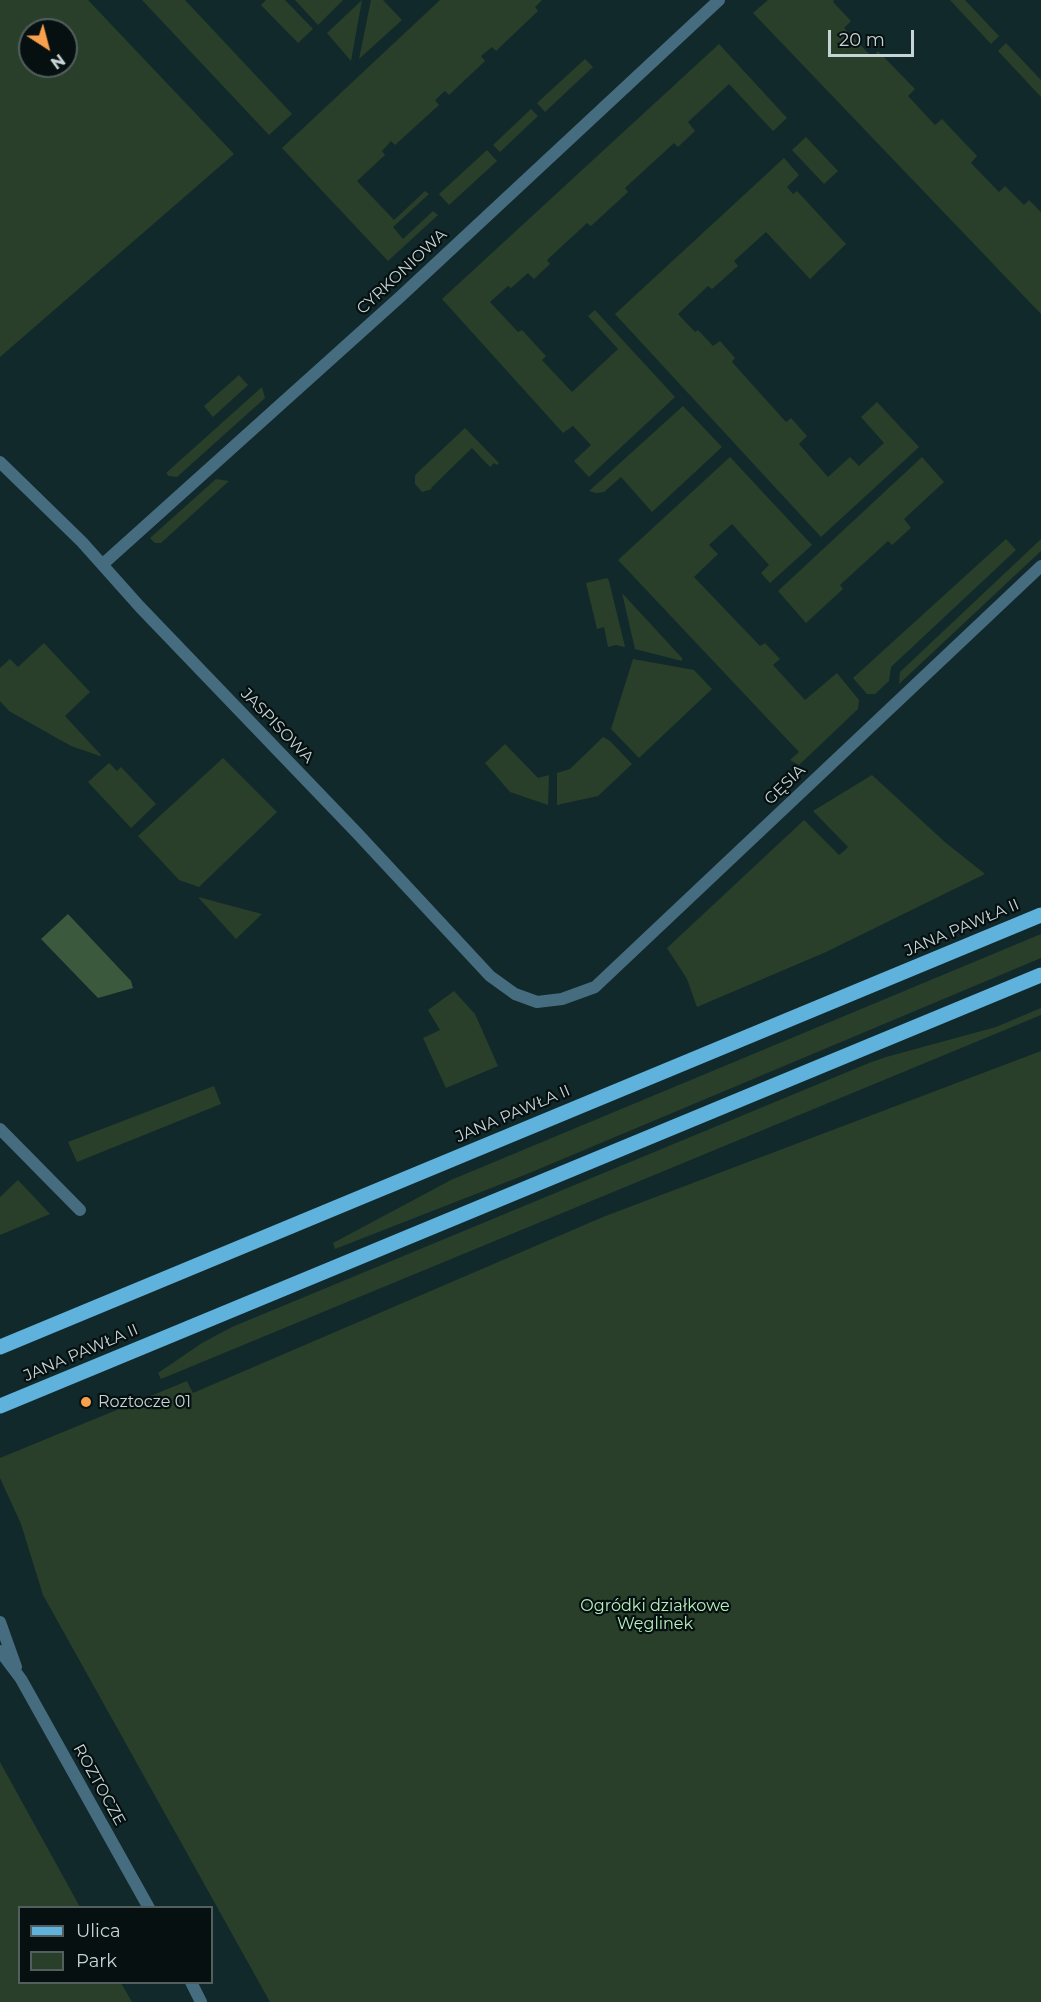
<!DOCTYPE html>
<meta charset="utf-8">
<style>
body{margin:0}
#map{position:relative;width:1041px;height:2002px;overflow:hidden;background:#11292b;font-family:Montserrat,sans-serif}
canvas{display:block}
.legend{position:absolute;left:18px;top:1906px;width:195px;height:78px;box-sizing:border-box;background:#061011;border:2px solid #535e5f;margin:0;padding:8px 10px;list-style:none;font-size:18px;color:#c7d4d5}
.legend li{display:flex;align-items:center;gap:12px;height:30px}
.legend b{width:30px;border:2px solid #535e5f}
.north{position:absolute;left:18px;top:18px;width:60px;height:60px;box-sizing:border-box;background:#061011;border:2px solid #535e5f;border-radius:50%;rotate:144deg;font-size:16px;font-weight:700;line-height:24px;text-align:center;color:#c7d4d5}
.north::after{content:'';display:block;margin:auto;width:21px;height:27px;background:#f9a04c;clip-path:polygon(50% 0,100% 100%,50% 72%,0 100%)}
.scale{position:absolute;left:828px;top:30px;width:86px;height:27px;box-sizing:border-box;border:3px solid #c7d4d5;border-top:0;padding-left:8px;font-size:18px;line-height:21px;white-space:nowrap;color:#c7d4d5;-webkit-text-stroke:4px #061011;paint-order:stroke}
</style>
<div id="map">
<canvas width="1041" height="2002"></canvas>
<ul class="legend">
<li><b style="height:8px;background:#5fb2dc"></b>Ulica</li>
<li><b style="height:16px;background:#293f2a"></b>Park</li>
</ul>
<div class="north">N</div>
<div class="scale">20 m</div>
</div>
<script>
const context = document.querySelector('canvas').getContext('2d');
context.lineJoin = 'round';
function fill(path, color) {
  context.fillStyle = color;
  context.fill(path, 'evenodd');
}
function toPath(rows) {
  const path = new Path2D();
  for (const r of rows) {
    path.moveTo(r[0], r[1]);
    for (let i = 2; i < r.length; i += 2) path.lineTo(r[i], r[i + 1]);
  }
  return path;
}
function strokePath(path, color, width, dash) {
  context.strokeStyle = color;
  context.lineWidth = width;
  context.lineCap = dash ? 'butt' : 'round';
  context.setLineDash(dash || []);
  context.stroke(path);
}
function drawText(font, color, halo, rows, align = 'center') {
  context.font = font + ' Montserrat,sans-serif';
  context.lineWidth = 4.5;
  context.setLineDash([]);
  context.textBaseline = 'middle';
  context.strokeStyle = halo;
  context.fillStyle = color;
  for (const [text, x, y, turn = 0] of rows) {
    context.save();
    context.translate(x, y);
    context.rotate((+turn || 0) * Math.PI / 180);
    context.textAlign = isNaN(turn) ? turn : align;
    if (halo) context.strokeText(text, 0, 0);
    context.fillText(text, 0, 0);
    context.restore();
  }
}
const green = toPath([
 [0,0,88,0,234,154,0,357],
 [30,30,66,30,66,66,30,66],
 [142,0,185,0,292,114,269,135],
 [266,0,285,0,313,29,298,43,261,5],
 [295,0,343,0,318,25],
 [362,0,351,61,327,33],
 [371,0,383,0,402,20,359,59],
 [440,0,542,0,535,7,538,11,496,51,492,47,481,56,485,61,449,95,445,91,435,100,439,105,395,145,391,141,382,151,385,155,357,181,394,220,425,191,429,194,393,227,403,239,433,211,438,215,388,261,282,148],
 [768,0,834,0,833,2,851,21,844,28,872,57,878,51,915,89,908,96,935,125,942,119,977,156,971,163,999,192,1005,186,1024,205,1029,200,1041,212,1041,314,753,13],
 [950,0,965,0,999,36,991,44],
 [1006,43,1041,80,1041,97,998,51],
 [719,44,787,118,773,131,729,84,688,122,695,131,678,147,674,143,625,188,628,192,591,226,587,223,547,260,550,264,534,279,528,273,511,288,508,286,490,302,518,332,522,330,546,356,542,360,572,392,618,349,588,316,595,310,675,397,589,477,574,461,591,445,573,426,563,433,442,299],
 [585,59,593,67,545,112,537,103],
 [531,109,538,116,500,152,493,145],
 [806,137,838,171,824,184,792,150],
 [487,150,497,161,449,205,439,194],
 [784,158,799,175,787,187,793,194,797,191,846,244,810,279,766,232,734,261,738,266,712,289,708,286,678,314,695,332,698,330,713,346,720,341,735,358,732,362,786,422,791,418,807,436,799,444,828,477,850,457,859,466,884,443,861,417,877,402,919,447,821,537,615,314],
 [239,375,248,385,213,417,204,406],
 [262,387,265,398,177,477,169,476,166,473],
 [683,406,722,447,652,512,621,477,604,492,596,493,589,491],
 [465,428,499,463,497,465,494,463,490,467,472,448,431,488,432,489,422,492,415,484,415,476,417,473],
 [730,457,812,545,770,583,761,573,769,565,732,524,709,545,718,554,694,577,760,646,765,643,780,659,773,665,805,700,837,673,859,700,858,709,799,765,790,760,799,752,618,560],
 [922,457,944,482,904,519,911,528,892,545,888,541,840,585,843,589,806,623,778,591],
 [216,479,229,481,161,543,155,543,150,538],
 [1006,539,1016,550,891,667,889,681,875,694,867,694,853,678],
 [1041,539,1041,551,899,684,900,672],
 [607,578,609,581,625,647,616,645,608,647,604,627,597,629,586,583],
 [622,593,682,658,682,661,635,649],
 [44,643,90,692,65,716,101,755,100,756,71,746,9,711,0,701,0,668,10,659,18,667],
 [633,659,694,670,712,689,639,758,611,729],
 [603,737,610,741,632,764,598,796,557,805,557,773,570,769],
 [505,744,538,778,549,775,548,805,510,792,485,763],
 [223,758,277,812,199,887,179,880,138,836],
 [109,763,117,771,121,767,156,804,131,828,88,782],
 [872,775,946,843,985,874,826,952,697,1007,687,979,667,948,804,820,839,855,844,851,848,847,813,811],
 [198,897,262,914,236,939],
 [1041,934,1041,958,527,1174,335,1249,333,1243,451,1180],
 [454,991,475,1014,498,1066,446,1088,423,1038,440,1030,428,1010],
 [1041,1008,1041,1015,161,1379,158,1373,202,1343,232,1327,869,1063,886,1057,996,1027],
 [1041,1051,1041,2002,270,2002,43,1595,21,1524,0,1478,0,1458,187,1381,193,1393,603,1217],
 [214,1086,221,1104,77,1162,68,1142],
 [18,1180,50,1214,0,1235,0,1197],
 [0,1762,80,1907,20,1908,20,1982,121,1983,132,2002,0,2002]
]);
const forest = toPath([
 [68,914,131,981,133,988,98,998,41,939]
]);
const minor = toPath([
 [0,462,82,542,140,607,357,833,490,976,515,994,537,1002,562,999,595,987,1041,566],
 [103,564,400,297,719,0],
 [0,1129,80,1210]
]);
const tertiary = toPath([
 [0,1622,16,1667],
 [0,1651,21,1679,149,1908],
 [191,1982,201,2002]
]);
const primary = toPath([
 [0,1347,1041,915],
 [0,1406,1041,975]
]);
const markers = [
 [86,1402,6,"#f9a04c"]
];
const streetNames = [
 ["CYRKONIOWA",402,272,-43],
 ["JASPISOWA",277,726,46],
 ["GĘSIA",785,785,-44],
 ["JANA PAWŁA II",962,928,-23],
 ["JANA PAWŁA II",513,1114,-23],
 ["JANA PAWŁA II",81,1353,-23],
 ["ROZTOCZE",99,1785,61]
];
const poiNames = [
 ["Roztocze 01",98,1402]
];
const parkNames = [
 ["Ogródki działkowe",655,1606],
 ["Węglinek",655,1624]
];
fill(green, '#293f2a');
fill(forest, '#3b5a3d');
strokePath(minor, '#456c7f', 12);
strokePath(tertiary, '#456c7f', 12);
strokePath(primary, '#5fb2dc', 15);
for (const [x, y, r, color] of markers) {
  const dot = new Path2D();
  dot.arc(x, y, r, 0, 2 * Math.PI);
  context.fillStyle = color;
  context.fill(dot);
  strokePath(dot, '#061011', 2);
}
drawText('16px', '#c7d4d5', '#061011', streetNames);
drawText('16px', '#c7d4d5', '#061011', poiNames, 'left');
drawText('16px', '#b8efbc', '#061011', parkNames);
</script>
